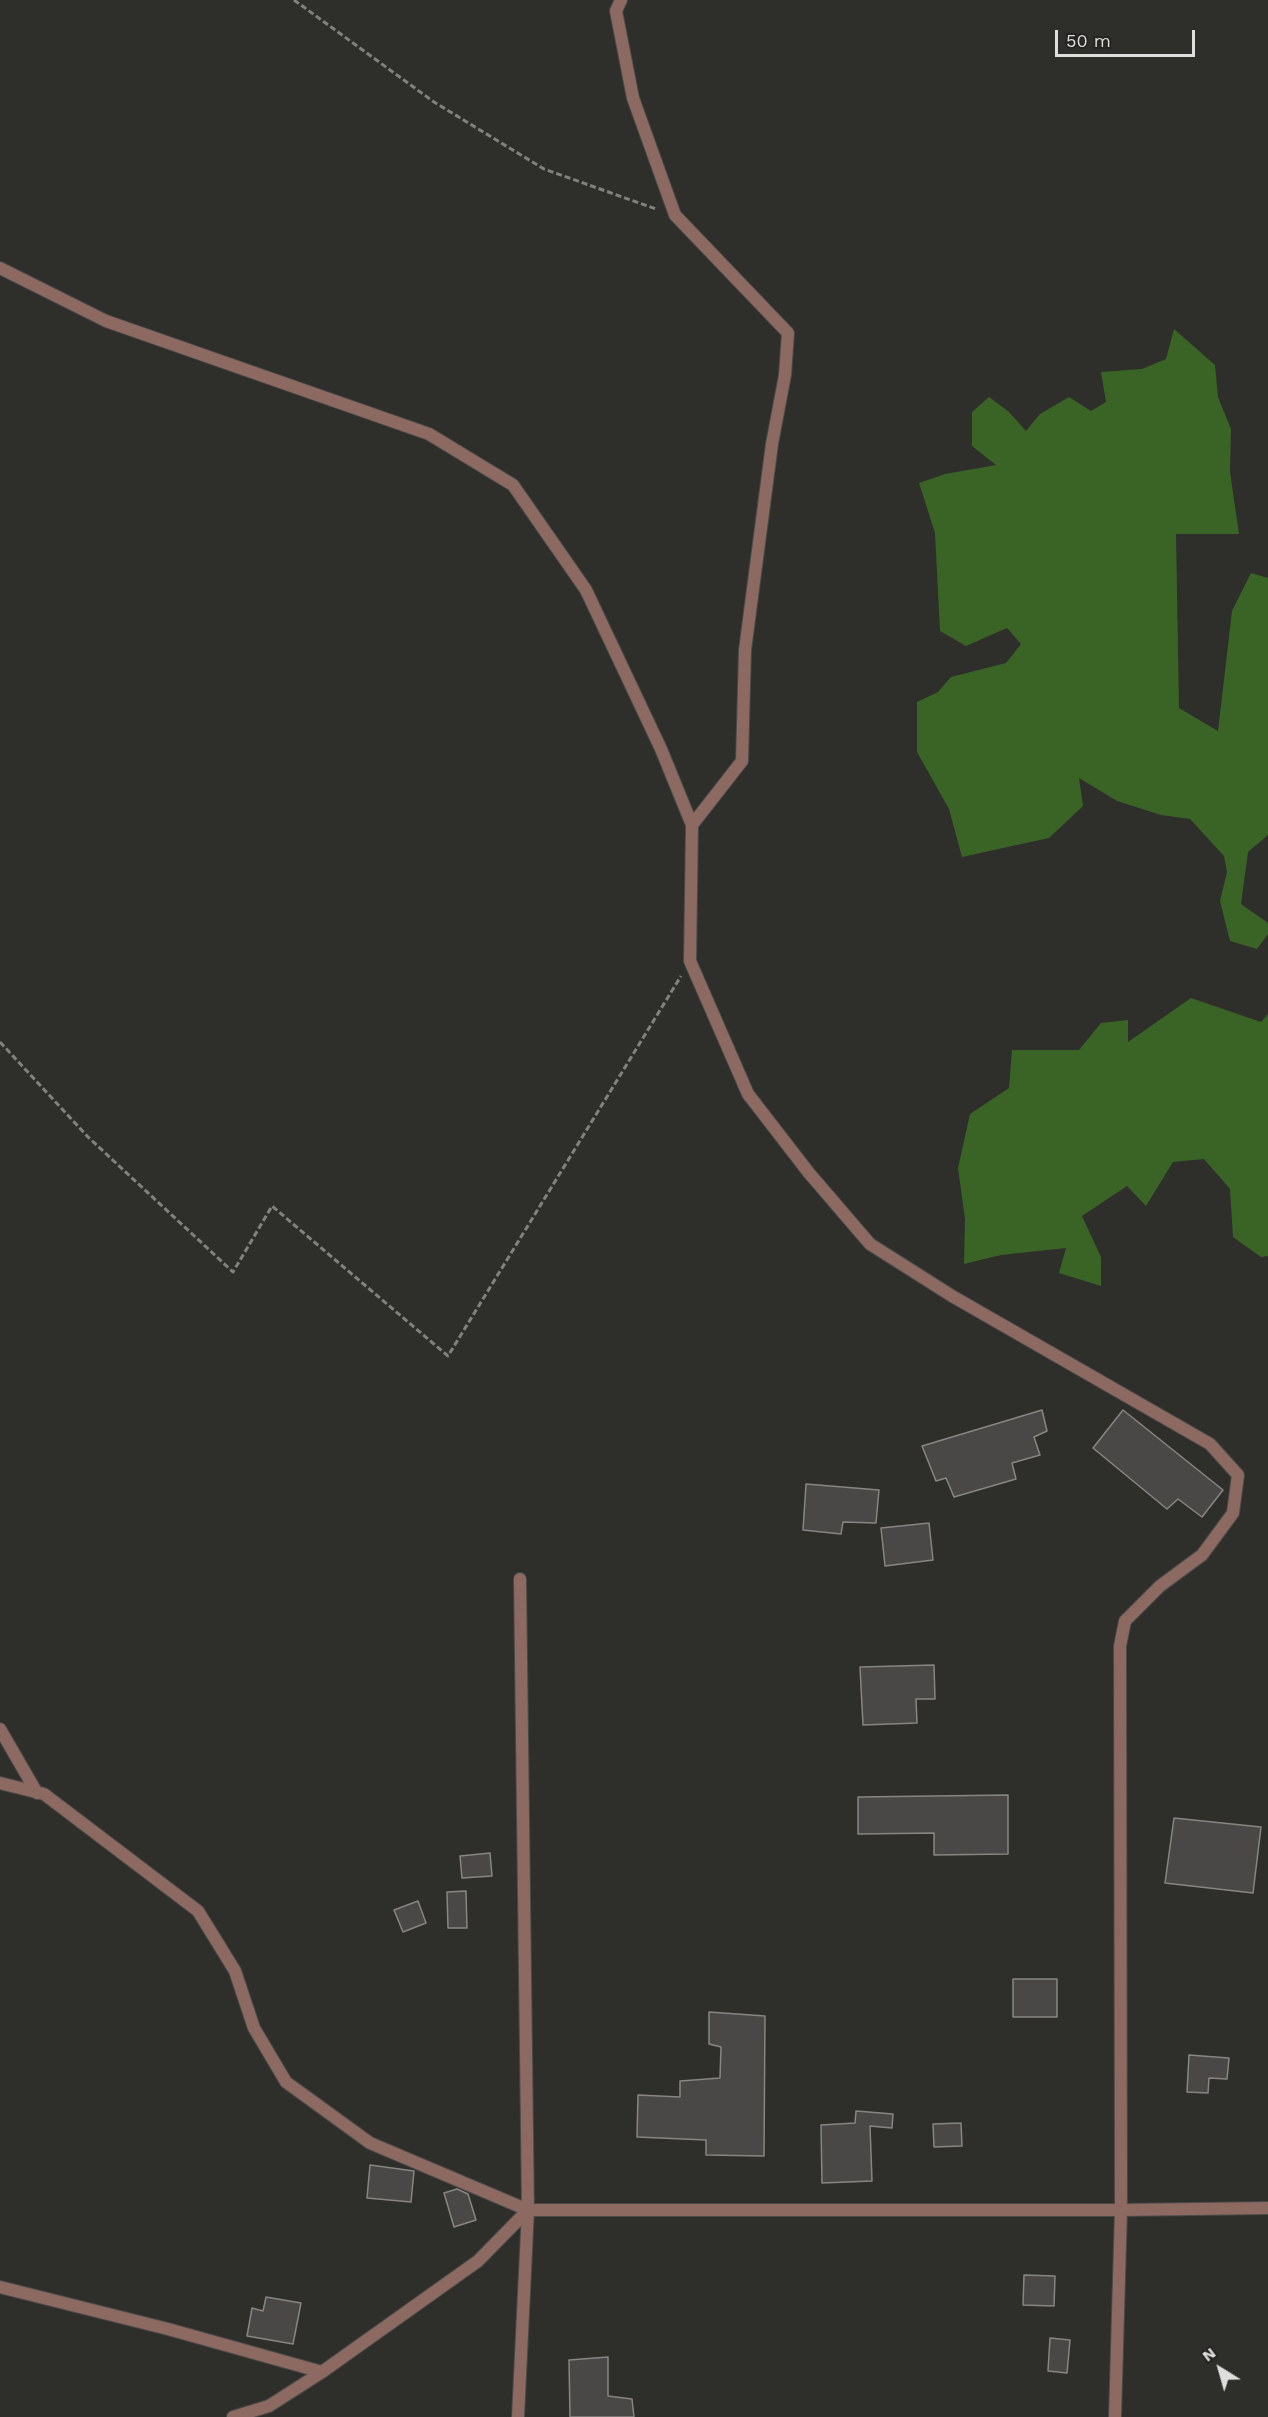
<!DOCTYPE html>
<style>
body{margin:0}
#map{position:relative;width:1268px;height:2417px;overflow:hidden;background:#2e2e2b;font-family:"Work Sans",sans-serif}
canvas{display:block}
.north{position:absolute;left:1190px;top:2339px;width:60px;height:60px;-webkit-text-stroke:4px #252422;paint-order:stroke;rotate:323deg;font-size:16px;font-weight:700;line-height:24px;text-align:center;color:#dededc}
.north::after{content:'';display:block;margin:auto;width:21px;height:27px;background:#dededc;clip-path:polygon(50% 0,100% 100%,50% 72%,0 100%)}
.scale{position:absolute;left:1055px;top:30px;width:140px;height:27px;box-sizing:border-box;border:3px solid #dededc;border-top:0;padding-left:8px;font-size:18px;line-height:21px;white-space:nowrap;color:#dededc;-webkit-text-stroke:4px #252422;paint-order:stroke}
</style>
<div id="map">
<canvas width="1268" height="2417"></canvas>
<div class="north">N</div>
<div class="scale">50 m</div>
</div>
<script>
const context = document.querySelector('canvas').getContext('2d');
context.lineJoin = 'round';
function fill(path, color) {
  context.fillStyle = color;
  context.fill(path, 'evenodd');
}
function toPath(rows) {
  const path = new Path2D();
  for (const r of rows) {
    path.moveTo(r[0], r[1]);
    for (let i = 2; i < r.length; i += 2) path.lineTo(r[i], r[i + 1]);
  }
  return path;
}
function strokePath(path, color, width, dash) {
  context.strokeStyle = color;
  context.lineWidth = width;
  context.lineCap = dash ? 'butt' : 'round';
  context.setLineDash(dash || []);
  context.stroke(path);
}
const forest = toPath([
 [1174,329,1215,365,1218,397,1231,429,1230,472,1239,534,1176,534,1179,708,1218,731,1232,611,1251,573,1268,578,1268,835,1248,852,1241,904,1268,923,1268,934,1257,949,1230,941,1220,901,1227,872,1224,856,1190,819,1161,815,1117,801,1079,778,1083,806,1049,838,962,857,949,809,917,752,917,702,938,692,951,677,1006,663,1021,644,1007,628,966,646,940,631,935,533,919,483,945,474,996,465,972,446,972,412,989,397,1009,412,1026,431,1040,414,1069,397,1091,411,1106,402,1101,372,1142,369,1166,359],
 [1191,998,1261,1022,1268,1014,1268,1256,1261,1257,1233,1237,1230,1189,1204,1159,1173,1162,1146,1206,1127,1186,1082,1216,1101,1257,1101,1286,1059,1273,1066,1248,1001,1255,964,1264,965,1219,958,1168,970,1114,1009,1088,1012,1050,1079,1050,1101,1023,1128,1020,1128,1042]
]);
const building = toPath([
 [1042,1410,1047,1431,1034,1437,1040,1455,1012,1463,1016,1479,954,1497,946,1478,936,1481,922,1446,1042,1410],
 [1123,1410,1223,1490,1202,1517,1178,1499,1167,1509,1093,1448,1123,1410],
 [806,1484,879,1490,876,1523,843,1522,841,1534,803,1530,806,1484],
 [929,1523,933,1560,885,1566,881,1528,929,1523],
 [934,1665,935,1699,916,1699,917,1723,863,1725,860,1667,934,1665],
 [1008,1795,1008,1854,934,1855,934,1833,858,1834,858,1797,1008,1795],
 [1174,1818,1261,1827,1253,1893,1165,1883,1174,1818],
 [490,1853,492,1876,462,1878,460,1856,490,1853],
 [466,1891,467,1928,448,1928,447,1892,466,1891],
 [418,1901,426,1923,403,1932,394,1910,418,1901],
 [1013,1979,1057,1979,1057,2017,1013,2017,1013,1979],
 [709,2012,765,2016,764,2156,706,2155,706,2140,637,2137,638,2095,680,2097,680,2081,720,2078,721,2047,709,2044,709,2012],
 [1189,2055,1229,2058,1227,2079,1209,2078,1208,2093,1187,2092,1189,2055],
 [856,2111,893,2114,892,2128,870,2126,872,2181,822,2183,821,2125,855,2123,856,2111],
 [961,2123,962,2146,934,2147,933,2124,961,2123],
 [370,2165,414,2171,411,2202,367,2198,370,2165],
 [457,2189,468,2194,476,2220,454,2227,444,2193,457,2189],
 [1024,2275,1055,2276,1054,2306,1023,2305,1024,2275],
 [266,2297,301,2303,293,2344,247,2336,252,2308,263,2311,266,2297],
 [1050,2338,1070,2340,1067,2373,1048,2371,1050,2338],
 [608,2357,608,2396,632,2399,634,2417,570,2417,569,2360,608,2357]
]);
const path = toPath([
 [294,0,434,102,544,169,656,209],
 [0,1042,88,1137,233,1272,272,1206,448,1356,681,976]
]);
const minor = toPath([
 [621,0,616,11,633,98,675,215,788,333,785,375,772,444,745,650,742,761,692,825],
 [0,268,106,321,429,434,513,485,586,590,661,749,692,825,690,961,748,1094,809,1173,870,1244,952,1296,1210,1444,1238,1475,1233,1513,1202,1555,1160,1586,1125,1621,1120,1646,1121,2210,1115,2417],
 [0,1729,37,1793],
 [0,1783,44,1794,198,1911,235,1971,254,2028,286,2082,370,2143,528,2210],
 [0,2287,168,2329,322,2372],
 [233,2417,269,2406,322,2372,478,2261,528,2210,1121,2210,1268,2208],
 [518,2417,528,2210,520,1579]
]);
fill(forest, '#3a6425');
fill(building, '#4a4846');
strokePath(building, '#888683', 1.5);
strokePath(minor, '#4a4a47', 14);
strokePath(path, '#81817f', 3, [6, 3]);
strokePath(minor, '#8c6961', 12);
</script>
